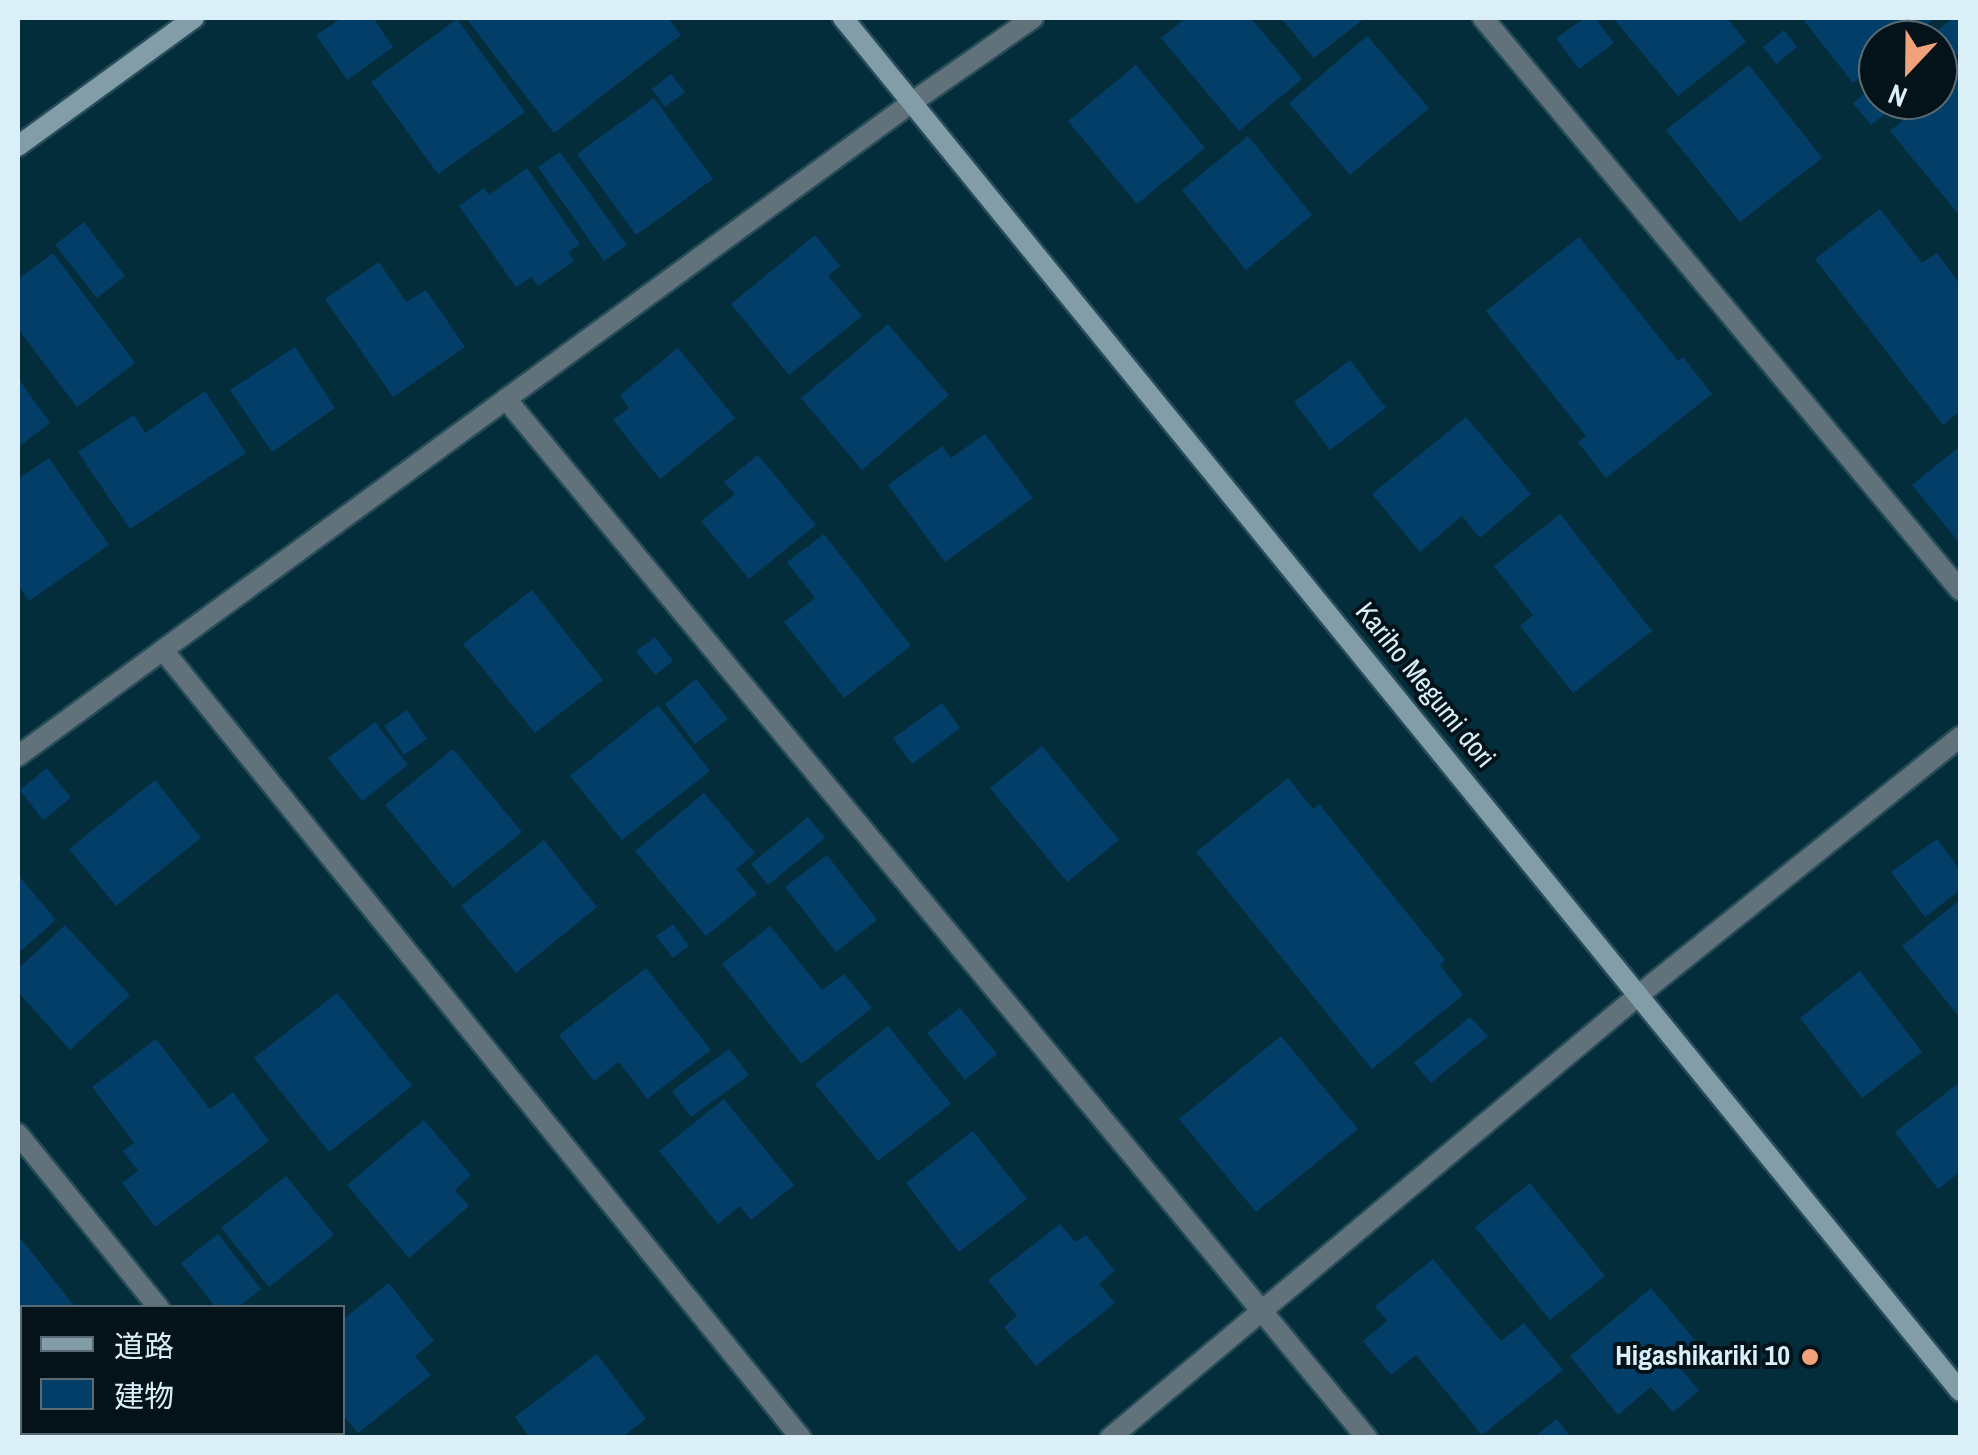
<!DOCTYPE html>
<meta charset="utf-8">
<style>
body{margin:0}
#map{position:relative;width:1978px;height:1455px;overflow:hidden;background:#042d3b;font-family:"Archivo Narrow","Noto Sans JP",sans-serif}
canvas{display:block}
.frame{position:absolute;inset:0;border:20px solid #dbeff9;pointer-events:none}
.legend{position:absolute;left:20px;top:1305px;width:325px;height:130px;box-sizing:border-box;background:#041319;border:2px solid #5a6b73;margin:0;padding:12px 18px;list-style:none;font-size:30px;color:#dbeff9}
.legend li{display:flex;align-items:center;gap:20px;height:50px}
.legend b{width:50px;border:2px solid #5a6b73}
.north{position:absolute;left:1858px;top:20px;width:100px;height:100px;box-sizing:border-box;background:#041319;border:2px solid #5a6b73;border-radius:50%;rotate:202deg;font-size:28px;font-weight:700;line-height:40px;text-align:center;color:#dbeff9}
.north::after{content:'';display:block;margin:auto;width:35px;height:45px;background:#f0a27a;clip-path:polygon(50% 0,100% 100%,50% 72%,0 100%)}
</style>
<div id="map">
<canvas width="1978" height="1455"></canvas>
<div class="frame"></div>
<ul class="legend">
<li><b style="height:12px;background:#829ca8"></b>道路</li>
<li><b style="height:28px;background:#033e69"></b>建物</li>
</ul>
<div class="north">N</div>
</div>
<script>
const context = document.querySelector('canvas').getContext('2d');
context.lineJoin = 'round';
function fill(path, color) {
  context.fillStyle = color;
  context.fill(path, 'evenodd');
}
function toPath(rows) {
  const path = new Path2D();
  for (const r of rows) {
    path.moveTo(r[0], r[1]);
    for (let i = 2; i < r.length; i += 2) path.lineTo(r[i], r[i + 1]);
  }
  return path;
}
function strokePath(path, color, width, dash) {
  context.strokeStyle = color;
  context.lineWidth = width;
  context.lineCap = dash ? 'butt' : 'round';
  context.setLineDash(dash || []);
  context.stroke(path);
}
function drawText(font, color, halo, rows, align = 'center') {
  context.font = font + ' "Archivo Narrow",sans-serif';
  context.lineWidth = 8;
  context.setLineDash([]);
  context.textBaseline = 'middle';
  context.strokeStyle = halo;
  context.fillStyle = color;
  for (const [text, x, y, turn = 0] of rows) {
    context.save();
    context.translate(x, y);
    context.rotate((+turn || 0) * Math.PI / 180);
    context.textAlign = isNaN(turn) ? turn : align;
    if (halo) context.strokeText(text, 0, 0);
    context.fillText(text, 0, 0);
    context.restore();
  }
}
const building = toPath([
 [342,18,373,18,393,47,347,80,316,35],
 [466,18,668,18,681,35,554,133],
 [1186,18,1251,18,1302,79,1239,131,1161,38],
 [1281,18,1365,18,1314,58],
 [1585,18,1595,18,1614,43,1579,69,1556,38],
 [1613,18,1727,18,1746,42,1678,96],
 [1802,18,1928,18,1931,21,1907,40,1878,40,1878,63,1853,83],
 [1953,18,1960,18,1960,52,1938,71,1938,40,1926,40],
 [457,19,525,112,438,174,371,82],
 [1784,30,1797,47,1776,64,1763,47],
 [1367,36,1429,108,1350,175,1289,103],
 [1136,65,1205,148,1137,204,1068,121],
 [1749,65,1822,158,1740,222,1666,130],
 [1960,73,1960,216,1890,131,1928,100,1938,100,1938,92],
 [671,74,685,92,665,107,652,89],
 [1876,84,1878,100,1889,100,1894,107,1871,125,1853,103],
 [654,98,713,179,636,235,577,154],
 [1248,136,1312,215,1246,270,1182,190],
 [560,152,627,245,604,261,538,167],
 [527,168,580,244,568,252,574,261,538,286,531,277,516,287,459,206,484,188,489,195],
 [1880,209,1922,263,1937,253,1960,284,1960,411,1943,425,1815,259],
 [84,222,125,276,97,298,55,245],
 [815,235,840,266,828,276,862,316,789,375,731,304],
 [1579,237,1678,361,1683,357,1712,394,1606,478,1578,442,1586,436,1486,311],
 [53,253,135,363,77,407,18,329,18,279],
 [379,262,406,302,426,290,465,347,393,397,325,299],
 [888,324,949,395,862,470,801,398],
 [295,347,335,408,272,452,230,390],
 [678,348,735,418,660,479,613,420,629,408,620,395],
 [1350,360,1386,408,1330,450,1294,402],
 [18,378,50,423,18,447],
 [205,391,246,453,130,529,78,452,134,415,145,433],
 [1466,417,1531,494,1480,538,1462,516,1420,552,1372,494],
 [985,434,1033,498,945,562,888,485,942,446,951,458],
 [1960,446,1960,539,1958,541,1912,485],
 [758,455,816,525,749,579,701,521,735,494,724,482],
 [49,458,109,545,29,601,18,585,18,479],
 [1560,514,1652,631,1573,693,1520,626,1533,615,1494,566],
 [824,534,911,646,844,698,784,622,815,598,787,562],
 [532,590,603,680,535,733,463,644],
 [655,637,673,661,655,675,636,651],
 [696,679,728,719,695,744,665,704],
 [942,703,960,728,912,764,893,738],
 [658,705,710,771,622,840,570,776],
 [407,710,427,739,404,755,384,726],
 [375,722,408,765,362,801,328,758],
 [1042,746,1119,840,1067,882,990,788],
 [453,749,522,832,453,888,385,805],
 [47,768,71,798,43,820,20,790],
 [1288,778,1313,809,1319,804,1445,960,1440,965,1463,995,1372,1069,1196,852],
 [155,780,201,838,116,906,69,849],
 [704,793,755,853,736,869,757,894,706,936,635,851],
 [808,817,825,838,768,885,751,864],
 [1937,839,1960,870,1960,890,1925,917,1891,872],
 [544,840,597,907,516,973,461,906],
 [827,855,877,920,836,952,785,887],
 [18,875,56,920,18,953],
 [1960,900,1960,1018,1902,946],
 [673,924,689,946,673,958,656,936],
 [65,925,130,995,70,1050,18,992,18,969],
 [770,926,822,990,844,974,872,1008,801,1064,722,964],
 [646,968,711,1050,647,1099,619,1062,594,1081,559,1035],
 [1860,971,1922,1052,1862,1098,1800,1018],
 [337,993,412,1086,329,1152,254,1058],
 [960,1008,997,1054,965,1080,927,1033],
 [1470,1017,1488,1036,1431,1083,1414,1063],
 [888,1026,951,1104,878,1161,815,1084],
 [1281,1036,1358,1129,1256,1212,1179,1119],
 [156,1039,210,1109,233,1092,269,1141,155,1227,122,1183,138,1171,123,1151,134,1143,92,1087],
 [729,1049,749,1075,691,1117,672,1091],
 [1960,1082,1960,1172,1938,1189,1895,1132],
 [724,1099,794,1185,751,1220,740,1206,718,1224,659,1151],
 [424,1120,471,1175,455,1190,469,1206,409,1258,347,1185],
 [973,1131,1027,1199,959,1252,906,1183],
 [286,1176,334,1235,269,1287,221,1228],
 [1530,1183,1605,1276,1550,1320,1475,1227],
 [1060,1224,1075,1242,1086,1235,1115,1271,1099,1284,1115,1303,1036,1366,1004,1327,1017,1316,988,1280],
 [218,1234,261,1289,237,1308,216,1308,181,1263],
 [18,1235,76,1308,22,1308,22,1400,18,1394],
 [1433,1259,1501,1341,1524,1323,1563,1370,1482,1435,1416,1355,1391,1375,1363,1341,1387,1321,1375,1306],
 [389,1283,434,1341,415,1356,431,1375,358,1433,342,1414,342,1320],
 [1651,1288,1700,1346,1677,1364,1699,1391,1673,1412,1651,1387,1618,1415,1570,1356],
 [597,1354,646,1419,626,1434,629,1438,530,1438,515,1417],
 [1557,1419,1571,1438,1533,1438]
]);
const street = toPath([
 [1483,18,1960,590],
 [506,399,1367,1438],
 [163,650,801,1438],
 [18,756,911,103,1033,18],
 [18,1134,159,1308],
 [261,1432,265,1438],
 [1110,1438,1640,994,1960,737]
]);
const secondary = toPath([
 [843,18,1960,1391],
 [18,146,194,18]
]);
const markers = [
 [1810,1357,10,"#f0a27a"]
];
const streetNames = [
 ["Kariho Megumi dori",1424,686,51]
];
const poiNames = [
 ["Higashikariki 10",1790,1357]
];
fill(building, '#033e69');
strokePath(street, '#264c59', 25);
strokePath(secondary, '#264c59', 25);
strokePath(street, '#62727a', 20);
strokePath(secondary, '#829ca8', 20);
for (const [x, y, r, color] of markers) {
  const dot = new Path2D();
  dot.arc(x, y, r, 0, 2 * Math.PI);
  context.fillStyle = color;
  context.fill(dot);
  strokePath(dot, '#041319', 4);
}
drawText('28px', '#dbeff9', '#041319', streetNames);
drawText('bold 28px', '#dbeff9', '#041319', poiNames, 'right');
</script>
